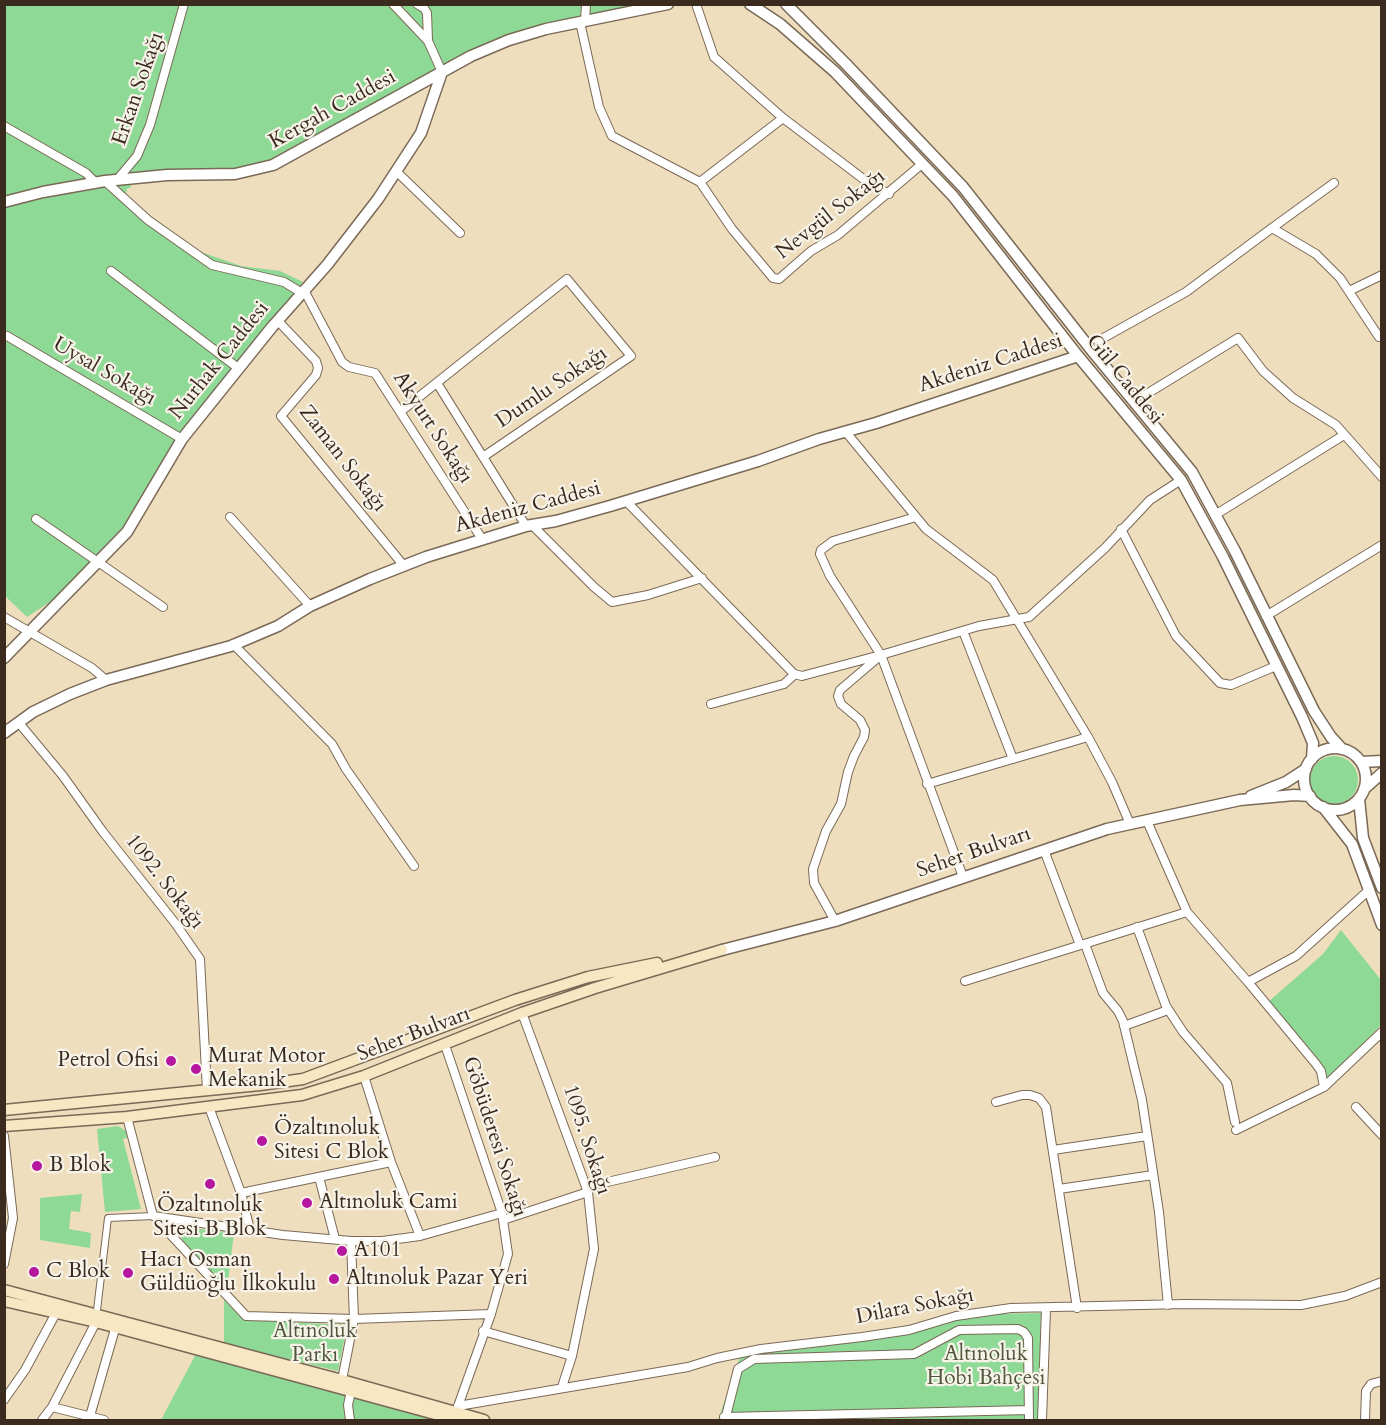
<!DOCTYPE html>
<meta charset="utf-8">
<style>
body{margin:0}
#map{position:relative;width:1386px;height:1425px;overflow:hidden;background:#efdebe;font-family:Cardo,serif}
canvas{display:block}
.frame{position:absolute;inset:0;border:6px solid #3b2a1e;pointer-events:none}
</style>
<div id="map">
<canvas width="1386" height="1425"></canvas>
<div class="frame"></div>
</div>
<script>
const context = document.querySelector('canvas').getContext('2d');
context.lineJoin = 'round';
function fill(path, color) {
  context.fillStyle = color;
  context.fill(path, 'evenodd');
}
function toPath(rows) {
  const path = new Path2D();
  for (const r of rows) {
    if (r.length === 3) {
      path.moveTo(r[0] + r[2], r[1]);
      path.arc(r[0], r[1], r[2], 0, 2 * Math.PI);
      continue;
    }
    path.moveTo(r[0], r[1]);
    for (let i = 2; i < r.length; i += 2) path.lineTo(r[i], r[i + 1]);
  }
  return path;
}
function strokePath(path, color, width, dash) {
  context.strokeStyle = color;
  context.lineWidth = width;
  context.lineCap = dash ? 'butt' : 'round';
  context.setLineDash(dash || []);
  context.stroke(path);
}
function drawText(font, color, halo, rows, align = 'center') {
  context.font = font + ' Cardo,serif';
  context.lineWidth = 4.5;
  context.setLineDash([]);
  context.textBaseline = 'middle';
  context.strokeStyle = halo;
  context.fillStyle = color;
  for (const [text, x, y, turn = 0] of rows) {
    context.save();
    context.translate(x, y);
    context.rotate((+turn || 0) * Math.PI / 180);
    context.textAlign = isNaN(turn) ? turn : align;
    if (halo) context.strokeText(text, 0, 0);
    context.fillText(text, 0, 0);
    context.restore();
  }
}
const green = toPath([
 [5,5,676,5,508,40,271,166,130,178,131,187,127,189,126,194,137,206,201,252,241,266,280,271,303,282,186,434,137,516,59,596,27,617,5,596],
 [1334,780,24],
 [1341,930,1381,980,1381,1025,1327,1081,1267,1003,1323,954],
 [118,1126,126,1131,127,1138,123,1139,141,1209,105,1212,97,1129],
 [82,1194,80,1212,71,1211,69,1229,91,1233,90,1248,40,1240,40,1198],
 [190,1228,234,1233,227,1289,182,1241,182,1236],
 [224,1300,243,1320,347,1325,338,1371,224,1344],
 [1041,1313,1038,1420,718,1420,740,1356,903,1335,960,1319,987,1314],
 [199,1348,450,1420,161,1420]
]);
const pedestrian = toPath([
 [97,1310,108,1218,153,1216]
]);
const minor = toPath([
 [393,4,428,41,442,72],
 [417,4,424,8,427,13,428,41],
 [696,4,714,57,783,118,866,181,889,194],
 [585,21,586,4],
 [580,22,599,107,612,136,700,182,732,229,773,278,779,279,811,251,838,235,922,164],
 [4,126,86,173,96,183],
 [396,171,460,233],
 [117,180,137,156,150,125,184,4],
 [105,181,148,220,212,265,284,282,302,293],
 [700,182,783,118],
 [1272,228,1334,183],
 [111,271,238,368],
 [304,290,342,362,349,367,375,373,482,539],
 [1349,291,1382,275],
 [278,321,316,361,318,368,316,375,281,416,404,566],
 [7,336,182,439],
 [1098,341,1186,292,1272,228,1316,254,1340,278,1379,337,1382,336],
 [437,383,526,526],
 [1145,395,1238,338,1263,371,1293,398,1336,425,1382,477],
 [400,412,567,279,631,356,483,457],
 [845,431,926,529,993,580,1088,737,927,784],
 [626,501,794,674,802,676,877,656],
 [1215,515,1344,435],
 [230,517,310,606],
 [916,517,833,541,821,550,820,554,830,576,881,655,963,877],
 [36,519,163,607],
 [532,525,594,587,612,602,648,595,702,578],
 [1121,529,1176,636,1220,683,1231,685,1276,666],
 [1266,616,1382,545],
 [4,617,92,668,106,680],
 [963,631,1013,759],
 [233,644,332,744,346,769,414,866],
 [711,704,784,684,795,674],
 [19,723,63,776,103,832,175,923,200,959,207,1090],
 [1088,737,1112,782,1130,824],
 [1147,821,1187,912,1248,982,1296,956,1369,890],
 [1044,850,1080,945],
 [835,921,814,883,813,869,826,831,841,804,848,772,854,756,864,737,865,730,860,720,841,704,838,696,840,690,881,655,979,626,1029,617,1105,548,1150,500,1181,480],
 [1137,927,1166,1006,1183,1032,1227,1083,1235,1122],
 [1085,944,1103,993,1118,1011,1123,1021,1142,1100,1159,1212,1168,1305],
 [965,981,1187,912],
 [1248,982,1316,1064,1321,1071,1324,1087],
 [522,1013,588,1192,594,1249,572,1356,562,1387],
 [1124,1026,1168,1010],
 [445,1045,502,1213,508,1254,491,1314,457,1409],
 [364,1076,391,1162,420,1236],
 [996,1102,1022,1095,1030,1095,1039,1098,1046,1107,1077,1308],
 [209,1107,241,1193,250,1230],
 [1356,1107,1382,1135],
 [127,1117,153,1216,283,1235,351,1241,382,1241,420,1236,502,1213],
 [1236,1130,1324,1087,1382,1032],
 [4,1136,13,1218,4,1264],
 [1053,1150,1147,1136],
 [319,1177,335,1239],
 [586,1187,715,1157],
 [1059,1189,1153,1175],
 [241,1193,391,1162],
 [165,1219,171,1235,246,1316,354,1319,491,1314],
 [503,1220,588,1192],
 [483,1331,572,1356],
 [342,1380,354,1319,351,1241],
 [4,1400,25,1370,56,1313],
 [458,1406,688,1367,717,1358,761,1349,862,1337,909,1330,956,1316,1011,1308,1185,1304,1301,1305,1345,1296,1382,1282],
 [52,1407,104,1420],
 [90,1416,115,1329],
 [724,1417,1029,1410],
 [42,1420,52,1407,96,1322],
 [350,1420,348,1405,351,1391],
 [725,1420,738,1369,754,1359,914,1354,959,1330,1018,1329,1024,1332,1028,1338,1029,1420],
 [1042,1420,1046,1309],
 [1365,1420,1366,1391,1371,1384,1382,1381]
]);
const tertiary = toPath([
 [750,4,780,24,835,72,953,196,1078,356,1181,480,1223,557,1302,717,1313,743,1312,759],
 [786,4,845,63,963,187,1089,347,1192,472,1235,551,1314,711,1331,737,1342,749],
 [4,202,43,192,105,181,167,175,235,174,273,165,471,56,509,40,546,29,668,4],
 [4,658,127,532,182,439,272,327,327,265,378,199,421,133,442,72],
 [4,733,33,712,70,694,106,680,231,646,278,626,310,606,370,579,426,557,526,526,556,521,610,506,758,461,819,439,876,423,1078,356],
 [1335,779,31],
 [1361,762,1382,761],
 [1364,789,1382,773],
 [1251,796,1286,782,1306,769],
 [1359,799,1363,838,1382,888],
 [1323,807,1352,844,1382,925],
 [722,950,835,921,1107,829,1240,800,1294,795,1310,796]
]);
const secondary = toPath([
 [4,1110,260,1085,303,1079,515,1000,588,977,657,963],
 [4,1126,127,1117,302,1095,364,1076,522,1013,595,988,722,950],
 [4,1290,342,1380,484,1420],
 [4,1301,96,1322,457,1420]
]);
const markers = [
 [171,1061,6,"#b5179e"],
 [196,1069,6,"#b5179e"],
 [262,1141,6,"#b5179e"],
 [37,1166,6,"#b5179e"],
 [210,1184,6,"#b5179e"],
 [307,1203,6,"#b5179e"],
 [342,1251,6,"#b5179e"],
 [34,1272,6,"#b5179e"],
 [128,1273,6,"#b5179e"],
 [334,1279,6,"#b5179e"]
];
const streetNames = [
 ["Erkan Sokağı",139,89,-71],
 ["Kergah Caddesi",333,110,-29],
 ["Nevgül Sokağı",831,215,-38],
 ["Nurhak Caddesi",220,361,-51],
 ["Akdeniz Caddesi",991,364,-18],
 ["Uysal Sokağı",104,372,30],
 ["Gül Caddesi",1124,380,51],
 ["Dumlu Sokağı",552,388,-34],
 ["Akyurt Sokağı",432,428,57],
 ["Zaman Sokağı",342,459,52],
 ["Akdeniz Caddesi",528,508,-15],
 ["Seher Bulvarı",974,853,-19],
 ["1092. Sokağı",164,882,52],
 ["Seher Bulvarı",414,1035,-21],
 ["Göbüderesi Sokağı",494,1137,72],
 ["1095. Sokağı",586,1140,72],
 ["Dilara Sokağı",915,1307,-11]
];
const poiNames = [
 ["Murat Motor",208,1057],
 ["Mekanik",208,1081],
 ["Petrol Ofisi",159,1061,"right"],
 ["Özaltınoluk",274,1129],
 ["Sitesi C Blok",274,1153],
 ["B Blok",49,1166],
 ["Altınoluk Cami",319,1203],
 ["Özaltınoluk",210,1206,"center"],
 ["Sitesi B Blok",210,1230,"center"],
 ["A101",354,1251],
 ["Hacı Osman",140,1261],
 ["Güldüoğlu İlkokulu",140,1285],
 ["C Blok",46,1272],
 ["Altınoluk Pazar Yeri",346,1279]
];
const parkNames = [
 ["Altınoluk",315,1332],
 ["Parkı",315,1356],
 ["Altınoluk",986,1355],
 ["Hobi Bahçesi",986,1379]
];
fill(green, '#8ed996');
strokePath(pedestrian, '#7a6956', 8);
strokePath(minor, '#7a6956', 10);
strokePath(tertiary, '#7a6956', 13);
strokePath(secondary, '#7a6956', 13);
strokePath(pedestrian, '#fff', 6);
strokePath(minor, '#fff', 8);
strokePath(tertiary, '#fff', 10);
strokePath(secondary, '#f8e7c3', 10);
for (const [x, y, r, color] of markers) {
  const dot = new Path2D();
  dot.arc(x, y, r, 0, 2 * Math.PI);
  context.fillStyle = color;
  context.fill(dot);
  strokePath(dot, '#f7f3e8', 2);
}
drawText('21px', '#3b2a1e', '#f7f3e8', streetNames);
drawText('21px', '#3b2a1e', '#f7f3e8', poiNames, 'left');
drawText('21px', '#50563c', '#f7f3e8', parkNames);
</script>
